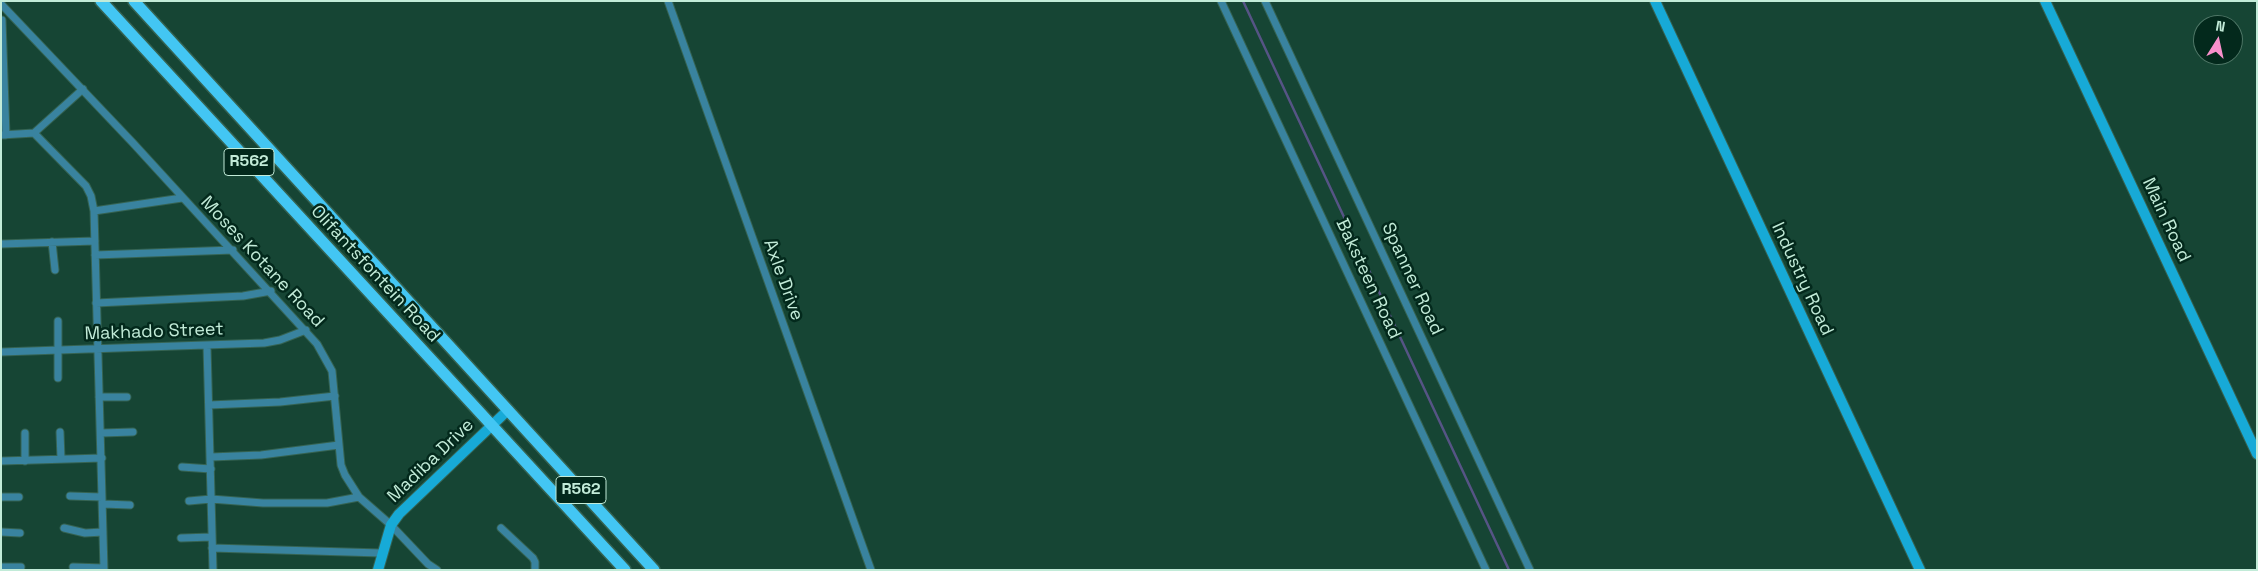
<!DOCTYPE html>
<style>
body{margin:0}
#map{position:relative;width:2258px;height:571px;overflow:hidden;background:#164534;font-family:"Space Grotesk",sans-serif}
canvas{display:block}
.frame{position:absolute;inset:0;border:2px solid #c2ebd8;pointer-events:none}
.north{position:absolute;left:2193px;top:15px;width:50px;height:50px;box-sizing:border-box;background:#03291c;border:1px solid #4f7767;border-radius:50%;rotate:10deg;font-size:14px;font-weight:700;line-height:20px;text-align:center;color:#c2ebd8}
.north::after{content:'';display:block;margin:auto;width:18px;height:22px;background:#f890cb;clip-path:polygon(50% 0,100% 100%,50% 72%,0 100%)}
</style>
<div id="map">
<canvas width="2258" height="571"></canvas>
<div class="frame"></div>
<div class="north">N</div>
</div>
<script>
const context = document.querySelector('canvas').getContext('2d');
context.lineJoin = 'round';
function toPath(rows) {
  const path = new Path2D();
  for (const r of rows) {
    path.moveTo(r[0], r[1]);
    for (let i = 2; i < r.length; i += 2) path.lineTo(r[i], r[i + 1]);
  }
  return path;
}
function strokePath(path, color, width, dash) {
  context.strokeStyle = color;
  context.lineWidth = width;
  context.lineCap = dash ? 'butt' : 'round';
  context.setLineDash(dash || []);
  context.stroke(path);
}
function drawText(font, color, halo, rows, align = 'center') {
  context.font = font + ' "Space Grotesk",sans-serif';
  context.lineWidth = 5;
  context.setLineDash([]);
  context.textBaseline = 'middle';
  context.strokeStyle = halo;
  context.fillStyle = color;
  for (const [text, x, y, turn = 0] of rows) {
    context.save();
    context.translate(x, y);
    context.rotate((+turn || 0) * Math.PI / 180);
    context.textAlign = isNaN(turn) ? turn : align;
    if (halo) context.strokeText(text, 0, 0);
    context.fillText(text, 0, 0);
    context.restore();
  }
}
const stream = toPath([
 [1243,1,1509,570]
]);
const street = toPath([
 [668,1,871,570],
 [1221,1,1486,570],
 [1265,1,1530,570],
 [1,4,133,143,317,344,332,371,341,465,345,475,359,497,391,525,428,564,437,570],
 [2,20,6,135],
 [34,133,83,89],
 [1,135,34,133,86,186,91,196,94,211,104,570],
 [94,211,182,198],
 [52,242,55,270],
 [1,244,95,241],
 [95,255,233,250],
 [96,303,243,296,271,291],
 [58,321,58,378],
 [207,346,213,570],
 [1,352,264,343,280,340,306,330],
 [99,397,127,397],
 [209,405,280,402,335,396],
 [60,432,61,459],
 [101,433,133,432],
 [211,457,261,455,339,445],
 [1,461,102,458],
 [25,461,25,433],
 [182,467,211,469],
 [70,496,102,497],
 [1,497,19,497],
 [189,501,211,499,263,503,327,503,359,497],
 [103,504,130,505],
 [64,528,85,533,103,532],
 [501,528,533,558,535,562,535,570],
 [1,532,20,533],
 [181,538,212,537],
 [212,548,381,553],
 [1,567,21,567],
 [73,567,104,568]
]);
const secondary = toPath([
 [1655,1,1920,570],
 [2045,1,2257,454],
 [378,570,391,525,399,514,508,410]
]);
const primary = toPath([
 [101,1,625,570],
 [134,1,654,570]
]);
const shields = [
 [249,162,50],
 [581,490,50]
];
const shieldNames = [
 ["R562",249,162],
 ["R562",581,490]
];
const streetNames = [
 ["Main Road",2166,220,65],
 ["Moses Kotane Road",262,262,47],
 ["Olifantsfontein Road",375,274,47],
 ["Baksteen Road",1368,279,65],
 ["Spanner Road",1412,279,65],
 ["Industry Road",1802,279,65],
 ["Axle Drive",783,280,70],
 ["Makhado Street",154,332,-2],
 ["Madiba Drive",431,461,-44]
];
strokePath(stream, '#565485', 2.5);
strokePath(street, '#356352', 9);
strokePath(secondary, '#356352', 12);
strokePath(primary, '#356352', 14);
strokePath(street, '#39839f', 7);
strokePath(secondary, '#17aad7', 10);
strokePath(primary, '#43c6f3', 11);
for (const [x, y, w] of shields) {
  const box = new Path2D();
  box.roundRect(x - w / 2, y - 13.5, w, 27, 4);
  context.fillStyle = '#03291c';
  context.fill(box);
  strokePath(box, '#c2ebd8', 1);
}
drawText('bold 16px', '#c2ebd8', null, shieldNames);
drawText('18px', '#c2ebd8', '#03291c', streetNames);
</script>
